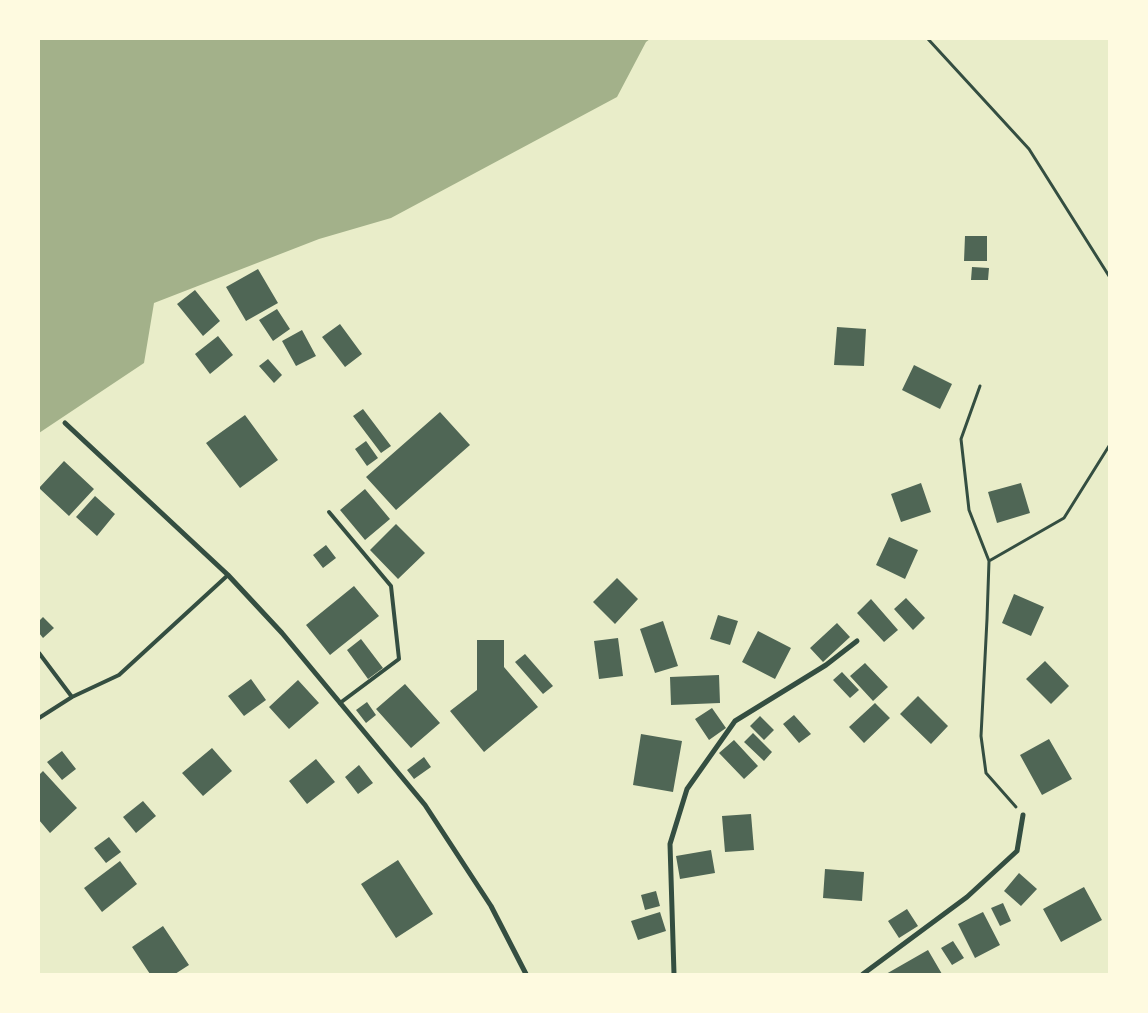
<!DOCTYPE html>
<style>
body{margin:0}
#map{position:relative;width:1148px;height:1013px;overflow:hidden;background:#e9edc9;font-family:Poppins,sans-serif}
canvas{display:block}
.frame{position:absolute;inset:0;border:40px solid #fefae0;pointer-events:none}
</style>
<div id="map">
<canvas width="1148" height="1013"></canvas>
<div class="frame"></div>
</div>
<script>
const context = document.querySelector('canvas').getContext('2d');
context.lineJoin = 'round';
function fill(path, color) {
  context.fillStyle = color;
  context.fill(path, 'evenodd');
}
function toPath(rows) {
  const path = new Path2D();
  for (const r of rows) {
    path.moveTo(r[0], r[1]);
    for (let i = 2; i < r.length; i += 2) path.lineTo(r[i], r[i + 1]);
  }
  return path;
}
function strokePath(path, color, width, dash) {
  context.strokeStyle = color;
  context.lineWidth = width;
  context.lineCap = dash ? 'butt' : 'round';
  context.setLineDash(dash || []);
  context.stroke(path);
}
const water = toPath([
 [39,39,650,39,646,42,617,97,391,218,319,239,154,303,144,363,39,433]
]);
const building = toPath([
 [965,236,987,236,987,261,964,261],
 [972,267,989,268,988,280,971,280],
 [258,269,278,303,246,321,226,287],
 [195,290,220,321,203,336,177,304],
 [277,309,290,329,273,341,259,320],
 [340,324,362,354,345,367,322,337],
 [837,327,866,329,864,366,834,365],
 [302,330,316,356,296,366,282,341],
 [218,336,233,355,210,374,195,354],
 [268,359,282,375,274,383,259,366],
 [914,365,952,384,940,409,902,390],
 [363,409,391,446,381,453,353,416],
 [440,412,470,445,396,510,366,477],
 [245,415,278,460,240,488,206,443],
 [366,441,378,458,367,466,355,449],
 [64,461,94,489,69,516,39,488],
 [921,483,931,512,901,522,891,494],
 [1021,483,1030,513,997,523,988,492],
 [365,489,390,519,365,540,340,510],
 [95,496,115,514,97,536,76,517],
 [396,524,425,553,398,579,370,550],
 [889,537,918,550,905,579,876,565],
 [326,545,336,558,323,568,313,555],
 [617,578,638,599,615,624,593,602],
 [354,586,379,616,330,655,306,625],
 [1014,594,1044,607,1031,636,1002,623],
 [906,598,925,618,913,630,894,609],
 [871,599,898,630,884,642,857,613],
 [718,615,738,621,730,645,710,639],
 [43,617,54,628,43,638,39,633,39,621],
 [663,621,678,666,655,673,640,629],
 [837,623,850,637,823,662,810,648],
 [758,631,791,648,775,679,742,662],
 [618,638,623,676,599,679,594,641],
 [361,639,383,668,368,679,347,650],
 [477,640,504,640,504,667,538,707,484,752,450,711,477,690],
 [525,654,553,686,543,694,515,662],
 [1045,661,1069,686,1051,704,1026,679],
 [865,663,888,687,873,701,850,676],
 [842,672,859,690,850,698,833,680],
 [719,675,720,703,671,705,670,677],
 [251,679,266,700,244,716,228,696],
 [298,680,319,703,289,729,269,707],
 [405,684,440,723,411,748,376,709],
 [918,696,948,726,931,744,900,714],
 [367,702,376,715,366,723,356,710],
 [875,703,890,718,864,743,849,727],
 [712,708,726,728,709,740,695,719],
 [794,715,811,734,799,743,783,724],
 [760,716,774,730,764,740,750,726],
 [753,733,772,752,764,761,744,742],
 [641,734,682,741,673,792,633,785],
 [1049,739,1072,779,1042,795,1020,755],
 [734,740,758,766,744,779,719,753],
 [212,748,232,771,203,796,182,773],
 [62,751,76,769,62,780,47,762],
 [424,757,431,767,414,779,407,770],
 [316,759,335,782,307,804,289,781],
 [359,765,373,783,358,794,345,777],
 [43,771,77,808,50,833,39,820,39,775],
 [143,801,156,816,136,833,123,817],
 [751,814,754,850,725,852,722,816],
 [109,837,121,852,106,863,94,848],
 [711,850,715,873,680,879,676,856],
 [398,860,433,914,396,938,361,884],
 [120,861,137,884,102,912,84,888],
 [825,869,864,872,862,901,823,898],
 [1019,873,1037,889,1021,906,1004,891],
 [1084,887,1102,920,1061,942,1043,909],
 [656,891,660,906,645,910,641,895],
 [1003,903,1011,921,1000,926,991,908],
 [907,909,918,926,899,938,888,921],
 [660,912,666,931,638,940,631,921],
 [983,912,1000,945,975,958,958,924],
 [163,926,189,965,175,974,150,974,132,947],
 [953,941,964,958,952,965,941,948],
 [928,950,942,974,886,974]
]);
const path = toPath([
 [928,39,1029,149,1109,276],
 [980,386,961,439,969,510,989,561,987,619,981,736,986,773,1016,807],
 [989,561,1064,518,1109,446]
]);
const service = toPath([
 [329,512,391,586,399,659,340,703],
 [39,653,72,697],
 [39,718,72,697,119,675,228,575]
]);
const minor = toPath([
 [65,423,228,575,282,633,425,805,491,906,526,974],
 [674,974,670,844,687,789,735,721,826,665,857,641],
 [863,974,967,897,1017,851,1023,815]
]);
fill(water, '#a3b18a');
fill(building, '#4f6655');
strokePath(path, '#344e41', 3);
strokePath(service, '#344e41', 4);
strokePath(minor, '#344e41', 5);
</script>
